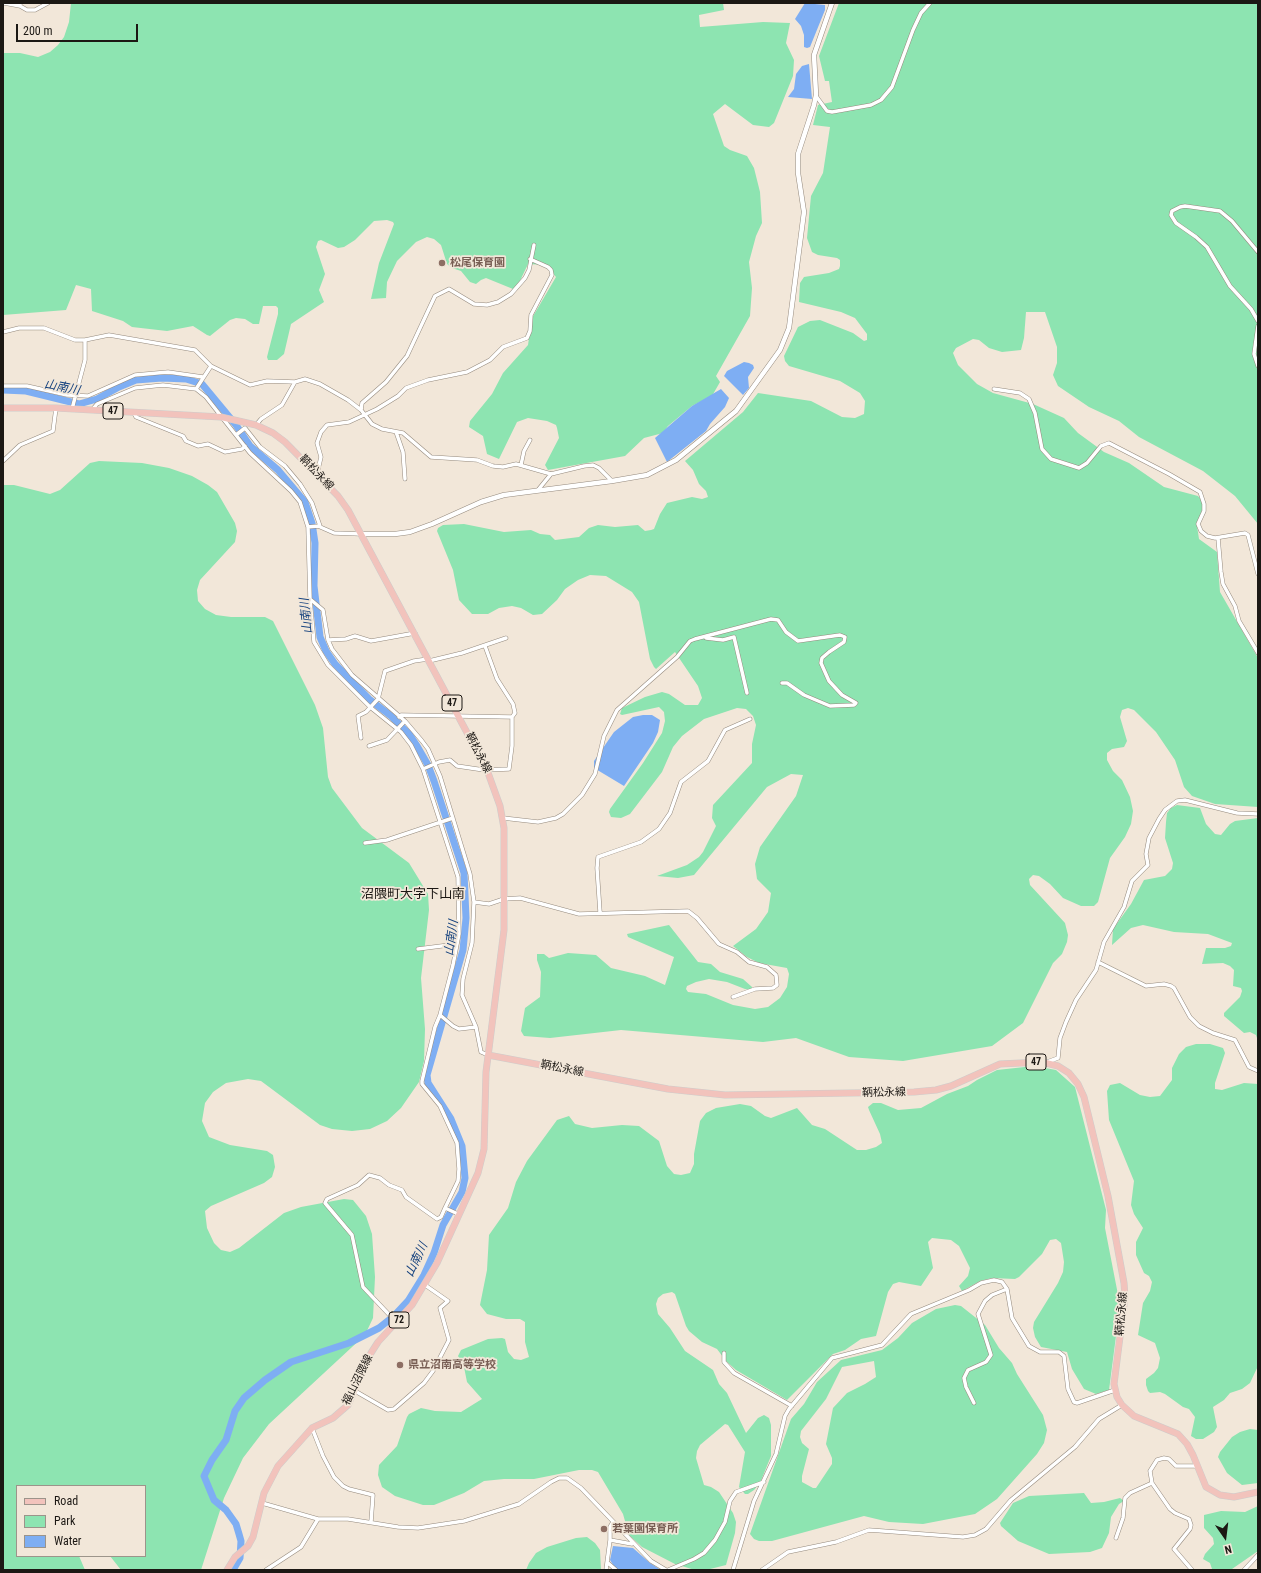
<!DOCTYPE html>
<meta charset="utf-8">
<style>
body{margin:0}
#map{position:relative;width:1261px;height:1573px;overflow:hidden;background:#f2e7d9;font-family:"Roboto Condensed",sans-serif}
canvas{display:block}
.frame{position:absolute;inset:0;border:4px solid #1c1814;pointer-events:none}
.legend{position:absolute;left:16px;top:1485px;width:130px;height:72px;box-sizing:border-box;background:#f2e7d9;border:1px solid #9c948a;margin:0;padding:5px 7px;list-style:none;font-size:12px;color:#1c1814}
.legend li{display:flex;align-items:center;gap:8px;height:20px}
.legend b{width:20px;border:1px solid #9c948a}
.north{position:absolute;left:1205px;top:1517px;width:40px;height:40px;-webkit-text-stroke:3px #f2e7d9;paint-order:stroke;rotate:166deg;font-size:11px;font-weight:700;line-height:16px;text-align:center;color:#1c1814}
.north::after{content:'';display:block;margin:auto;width:14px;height:18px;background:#1c1814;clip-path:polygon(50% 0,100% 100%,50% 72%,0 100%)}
.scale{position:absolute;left:16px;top:24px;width:122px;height:18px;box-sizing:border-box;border:2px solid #1c1814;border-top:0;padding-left:5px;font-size:12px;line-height:14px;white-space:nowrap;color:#1c1814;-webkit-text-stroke:3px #f2e7d9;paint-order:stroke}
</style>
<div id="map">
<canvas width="1261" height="1573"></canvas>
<div class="frame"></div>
<ul class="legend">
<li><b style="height:5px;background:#f2c3bc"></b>Road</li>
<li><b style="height:11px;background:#8de4b1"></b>Park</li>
<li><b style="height:11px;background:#7eaef3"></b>Water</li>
</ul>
<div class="north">N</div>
<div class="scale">200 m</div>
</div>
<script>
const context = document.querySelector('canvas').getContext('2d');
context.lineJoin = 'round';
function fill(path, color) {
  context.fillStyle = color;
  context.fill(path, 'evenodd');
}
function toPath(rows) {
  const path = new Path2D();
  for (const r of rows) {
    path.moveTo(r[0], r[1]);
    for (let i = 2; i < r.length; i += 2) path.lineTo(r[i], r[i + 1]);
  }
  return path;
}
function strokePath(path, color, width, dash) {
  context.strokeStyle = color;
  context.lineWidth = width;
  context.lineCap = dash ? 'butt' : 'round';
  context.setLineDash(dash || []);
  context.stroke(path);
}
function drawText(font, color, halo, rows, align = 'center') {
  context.font = font + ' "Roboto Condensed","Noto Sans JP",sans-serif';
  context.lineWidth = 3.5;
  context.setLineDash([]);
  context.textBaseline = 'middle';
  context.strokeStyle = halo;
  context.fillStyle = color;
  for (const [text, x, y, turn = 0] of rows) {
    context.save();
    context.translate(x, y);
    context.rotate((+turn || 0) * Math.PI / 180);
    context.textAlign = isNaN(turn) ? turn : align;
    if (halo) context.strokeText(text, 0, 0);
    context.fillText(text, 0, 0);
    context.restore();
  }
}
const green = toPath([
 [71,3,723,3,724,10,699,15,700,27,763,22,790,23,786,43,794,60,793,76,774,123,769,127,753,125,725,104,713,114,724,146,730,150,747,156,754,168,760,192,762,223,756,236,749,262,752,288,750,316,716,376,720,382,712,396,692,406,668,426,663,433,644,438,625,456,548,470,545,465,559,438,557,428,556,425,547,421,528,418,517,422,499,459,487,454,483,436,469,427,470,421,492,394,503,373,528,345,532,318,556,277,546,265,528,264,518,285,513,289,486,278,481,280,476,284,470,282,461,271,452,268,447,264,441,245,434,239,427,237,416,242,397,261,387,282,386,298,371,299,379,263,394,224,393,222,387,220,374,221,355,240,344,247,338,248,321,240,318,241,316,247,325,274,319,290,324,302,291,324,284,354,277,360,268,360,267,357,278,314,278,308,276,306,263,306,259,324,253,324,245,319,236,318,230,320,210,336,207,335,193,326,167,331,132,327,123,321,92,311,91,289,76,285,66,310,3,315,3,53,20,53,38,57,50,52,58,45,64,37,69,22],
 [839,3,1258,3,1258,524,1235,496,1203,471,1139,437,1119,421,1089,407,1058,386,1053,375,1057,363,1057,347,1045,312,1026,312,1024,338,1021,350,1002,352,989,348,979,340,973,339,956,348,953,353,958,365,977,384,993,393,1033,404,1064,418,1078,433,1104,452,1129,463,1164,487,1198,496,1202,501,1203,507,1197,526,1199,539,1217,552,1220,592,1258,658,1258,807,1215,804,1192,796,1184,787,1175,760,1156,732,1134,710,1128,708,1122,710,1120,717,1127,741,1124,747,1112,749,1107,753,1107,760,1113,771,1122,780,1130,797,1133,811,1131,824,1125,837,1110,858,1098,902,1094,906,1081,906,1063,898,1050,884,1039,876,1033,875,1029,879,1030,885,1065,923,1068,935,1067,942,1062,954,1053,963,1023,1023,992,1046,903,1061,849,1057,796,1038,763,1042,621,1030,550,1038,524,1036,521,1031,525,1008,540,997,541,972,537,960,537,954,544,954,549,958,568,953,596,955,611,968,645,976,665,985,674,957,628,937,627,934,669,925,698,962,711,964,720,972,743,979,752,987,752,990,745,989,727,982,709,979,696,982,687,986,686,989,688,992,706,994,733,1005,755,1009,768,1007,780,998,787,987,789,974,787,968,759,963,747,957,733,946,756,929,768,912,771,893,757,879,755,864,760,847,796,796,803,775,791,774,767,787,694,875,678,878,657,876,687,865,699,857,703,852,716,826,712,818,713,805,752,763,752,744,756,725,753,716,746,709,737,708,704,719,682,736,673,747,662,772,630,814,621,818,611,817,609,812,610,809,643,763,662,733,665,721,664,712,659,707,622,715,620,714,622,708,645,697,662,692,669,694,685,705,698,705,702,698,698,686,675,652,656,669,654,667,650,659,639,602,632,592,606,576,590,575,578,580,565,589,557,600,542,614,533,615,521,608,512,606,499,608,488,614,472,614,459,600,453,570,437,531,438,528,443,525,464,524,504,532,531,530,540,534,550,535,555,540,579,537,589,528,598,525,615,527,638,525,645,531,651,530,654,529,660,514,667,503,692,497,702,499,708,497,706,491,699,484,693,470,685,461,743,412,758,393,811,401,842,417,855,418,864,414,865,401,860,393,840,381,789,366,785,361,784,356,798,327,810,321,820,320,853,333,864,341,867,340,867,334,855,318,841,312,799,302,800,283,804,277,829,273,839,269,840,266,840,260,837,258,818,255,812,252,807,238,811,196,823,173,830,127,813,125,818,105,832,102,829,81,825,81,819,56],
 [99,461,142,463,169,468,192,476,208,485,217,492,235,523,237,531,235,542,200,580,197,590,198,601,205,609,216,615,231,617,265,617,273,621,315,705,323,728,328,777,332,788,362,828,409,863,428,894,429,910,421,978,425,1029,424,1061,419,1082,401,1108,387,1121,370,1129,352,1131,332,1129,320,1125,261,1081,248,1079,226,1083,213,1092,205,1103,202,1121,209,1137,230,1145,267,1151,273,1155,275,1167,272,1177,264,1183,211,1206,205,1211,207,1228,214,1243,221,1250,230,1252,239,1248,284,1213,301,1207,344,1199,353,1200,366,1216,372,1234,375,1277,373,1318,365,1335,269,1424,243,1458,224,1498,201,1570,121,1570,110,1556,145,1556,145,1486,17,1486,17,1556,79,1556,85,1570,3,1570,3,485,14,485,50,494,60,490,90,463],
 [1177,805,1200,808,1206,824,1215,834,1221,835,1230,824,1235,821,1258,818,1258,1041,1256,1035,1250,1032,1244,1033,1224,1016,1224,1013,1240,997,1242,991,1241,988,1233,986,1234,970,1230,966,1223,963,1202,964,1206,948,1225,948,1231,946,1232,943,1208,934,1174,932,1143,925,1131,928,1112,945,1113,929,1131,904,1144,880,1165,876,1172,869,1173,863,1165,838,1166,822,1167,813,1171,808],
 [1196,1044,1210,1044,1223,1048,1225,1053,1215,1083,1215,1089,1222,1090,1244,1083,1258,1084,1258,1366,1250,1383,1242,1389,1230,1393,1224,1400,1213,1407,1217,1427,1214,1432,1203,1439,1196,1439,1191,1436,1195,1417,1189,1409,1183,1407,1165,1394,1160,1392,1150,1393,1148,1391,1146,1385,1146,1379,1154,1373,1158,1368,1160,1358,1155,1343,1138,1335,1143,1303,1150,1291,1152,1282,1149,1276,1144,1273,1136,1255,1136,1242,1143,1228,1134,1214,1131,1205,1134,1181,1109,1120,1107,1091,1110,1085,1120,1083,1140,1095,1150,1097,1160,1096,1172,1080,1172,1068,1179,1054,1186,1047],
 [1034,1066,1056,1070,1075,1087,1106,1210,1105,1228,1120,1305,1109,1390,1096,1394,1084,1389,1072,1369,1067,1352,1041,1347,1035,1337,1033,1328,1034,1322,1058,1283,1063,1272,1064,1262,1061,1243,1056,1239,1050,1240,1042,1254,1019,1277,1015,1279,992,1278,980,1281,962,1291,959,1286,968,1276,970,1268,959,1246,951,1240,932,1238,928,1242,933,1268,921,1286,899,1282,893,1284,888,1292,876,1336,861,1339,845,1350,833,1354,787,1400,736,1370,726,1361,717,1349,702,1342,689,1331,686,1326,675,1294,672,1292,663,1294,658,1298,656,1304,658,1314,670,1328,685,1351,713,1370,719,1384,727,1393,746,1433,758,1418,764,1415,769,1418,771,1425,771,1456,760,1483,754,1490,748,1494,745,1494,739,1487,745,1452,728,1425,725,1424,700,1445,697,1451,696,1458,704,1485,711,1487,719,1492,733,1513,736,1522,735,1533,726,1565,706,1570,695,1570,675,1564,642,1547,629,1535,623,1514,598,1472,592,1470,579,1470,534,1479,504,1479,484,1481,464,1493,434,1505,423,1505,395,1496,382,1487,378,1475,379,1465,397,1446,407,1417,409,1414,421,1408,435,1411,461,1412,482,1399,467,1382,464,1367,458,1356,461,1350,488,1339,502,1338,505,1339,508,1352,514,1359,521,1360,529,1357,525,1342,525,1322,520,1319,506,1319,487,1314,480,1305,487,1270,489,1235,508,1208,516,1182,527,1161,557,1120,569,1116,575,1124,592,1128,622,1125,639,1126,659,1141,667,1166,674,1174,681,1175,690,1173,694,1164,694,1154,700,1121,706,1113,716,1108,740,1104,751,1106,765,1116,771,1118,797,1108,812,1125,825,1129,857,1150,866,1150,876,1147,882,1143,880,1134,869,1110,868,1107,873,1103,881,1103,898,1110,921,1108,947,1094,968,1086,977,1080,997,1070],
 [955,1305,961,1306,985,1325,999,1348,1012,1363,1017,1374,1043,1415,1047,1430,1044,1443,1037,1454,997,1499,975,1514,923,1524,889,1522,864,1516,772,1541,759,1541,754,1539,750,1534,791,1419,804,1404,817,1382,841,1360,882,1350,898,1338,912,1323,936,1309],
 [874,1361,876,1377,865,1384,847,1393,833,1408,826,1444,832,1458,832,1464,816,1488,813,1488,802,1482,802,1476,809,1449,802,1443,800,1437,801,1431,826,1399,842,1367],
 [1250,1429,1258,1430,1258,1483,1242,1485,1227,1473,1218,1457,1220,1452,1232,1437,1240,1432],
 [1084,1493,1091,1503,1104,1502,1120,1498,1124,1501,1119,1504,1111,1517,1109,1533,1102,1548,1090,1552,1049,1554,1018,1541,1001,1526,1000,1523,1013,1503,1029,1496],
 [1258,1506,1258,1551,1232,1569,1212,1569,1210,1563,1203,1559,1205,1554,1214,1544,1213,1538,1204,1528,1204,1515,1221,1511,1245,1512],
 [587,1537,595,1543,600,1550,601,1570,526,1570,529,1563,536,1553,547,1547,576,1538]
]);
const water = toPath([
 [805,3,825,5,825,10,810,47,807,48,804,47,804,35,801,26,795,19],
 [809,64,812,99,788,97,794,89,796,74,802,66],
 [744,362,749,363,753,365,754,368,748,377,749,388,743,395,724,376,727,371],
 [721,389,729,398,725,407,710,424,706,431,667,462,655,438,692,406],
 [643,715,652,715,660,720,658,732,653,743,624,786,594,768,594,761,614,732,633,717],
 [613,1546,633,1548,650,1563,661,1570,619,1570,615,1568,610,1560]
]);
const river = toPath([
 [3,390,26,391,79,404,97,399,119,387,136,380,162,378,186,379,202,384,236,425,250,446,278,470,305,502,312,523,315,543,314,586,320,637,326,651,335,664,369,699,391,716,409,734,417,746,428,765,434,781,464,873,466,918,463,950,427,1075,428,1083,451,1119,462,1146,465,1178,462,1192,443,1225,434,1253,424,1275,408,1301,394,1316,379,1328,349,1343,291,1362,265,1380,244,1398,235,1411,226,1440,212,1460,204,1476,214,1500,226,1510,236,1524,239,1534,241,1541,240,1558,233,1570]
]);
const minor = toPath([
 [4,3,20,6],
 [20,3,20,6,27,10,35,10,48,3],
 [816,96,827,111,832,112,871,105,881,100,892,87,913,30,921,13,930,3],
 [1258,252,1232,221,1220,211,1185,206,1180,207,1172,211,1171,215,1176,223,1196,237,1207,247,1230,286,1251,309,1258,321],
 [1258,326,1254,354,1258,366],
 [3,332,19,328,44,328,75,340,85,340,109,335,195,350,211,366,250,385,267,381,295,382,305,379,320,384,348,400,361,410,372,424,382,429,403,433,431,457,477,460,493,466,503,467,516,464,551,474,584,466,593,465,599,468,612,481],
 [3,386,27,386,67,395,88,396,135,375,168,372,203,377],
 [196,389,211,366],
 [994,389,1020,393,1029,399,1035,413,1042,449,1051,459,1079,468,1087,463,1101,446,1109,443,1169,474,1200,492,1204,504,1204,511,1198,524,1201,531,1207,536,1215,538,1245,533,1248,535,1258,574],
 [72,409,85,360,85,340],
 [92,410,97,404,135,388,163,385,196,389,206,397,250,453,291,491,300,502,308,527,310,599,323,610,328,640,332,649,352,675,405,721,422,741,428,749,440,776,470,874,474,902,472,943,463,979,462,995,476,1027,481,1052,488,1055],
 [361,410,362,403,386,382,407,356,435,296,449,289,474,304,487,305,498,302,511,294,525,278,529,270,534,245],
 [134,413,136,417,183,436,186,441,198,446,208,444,225,452,242,449,245,446],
 [256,425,261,419,282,405,295,382],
 [396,432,403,452,405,479],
 [236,435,245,428,260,447,285,466,300,484,312,503,320,526],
 [3,461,20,445,53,431,56,408],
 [521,465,524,451,530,440],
 [317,474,321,457,317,443,321,432,327,425,349,422,377,409,398,396,406,388,428,380,467,372,490,360,503,347,527,338,530,331,531,315,552,275,551,270,548,267,530,259],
 [538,490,551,474],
 [308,527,318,526,334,533,361,534],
 [1218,538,1221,572,1223,584,1235,606,1239,621,1258,653],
 [310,600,314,642,328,665,370,707,401,732,411,745,423,769,458,877,459,934,453,965,440,1015,435,1027,422,1081,422,1084,440,1106,457,1143,459,1169,458,1181,445,1208],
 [706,638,723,640,734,637,747,693],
 [328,640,346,639,355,636,371,641,415,633],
 [429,661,462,653,506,638],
 [399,717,401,715,512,717],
 [361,738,358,716,366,712,378,699,385,671,414,661,428,659],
 [369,746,387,740,405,721],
 [423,769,439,762,450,760,457,766,484,770,509,769,512,746,512,717,515,713,513,704,497,679,485,646],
 [503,818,538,822,556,818,563,814,582,795,595,774,604,736,617,710,677,657,690,641,695,639,771,619,778,620,786,632,798,641,840,635,845,637,844,642,829,652,822,658,821,663,829,681,842,695,856,703,854,705,830,706,804,695,787,683,782,683],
 [365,843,387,840,453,818],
 [474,902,489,904,504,899,520,898,579,914,688,911,697,918,719,944,737,952,749,962,767,967,776,975,777,985,773,988,755,989,733,997],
 [600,912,597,868,598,857,641,842,659,829,670,813,681,782,708,761,725,730,750,719],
 [418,949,457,944],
 [1098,962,1146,986,1164,984,1171,986,1174,988,1190,1017,1199,1026,1213,1033,1235,1040,1249,1067,1258,1071],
 [440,1015,453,1026,459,1029,476,1027],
 [1047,1062,1058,1058,1060,1038,1066,1022,1076,1000,1096,970,1104,942,1124,907,1132,881,1148,865,1146,854,1149,838,1159,819,1165,810,1177,801,1185,800,1237,813,1258,814],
 [397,1323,363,1287,352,1235,325,1203,327,1199,358,1185,369,1175,380,1178,389,1185,402,1190,406,1197,437,1219,441,1217,445,1208,458,1214],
 [724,1353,724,1362,734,1373,792,1406],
 [355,1391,388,1410,394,1409,424,1383,433,1371,449,1340,440,1308,448,1301,425,1285],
 [974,1403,966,1387,964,1378,968,1370,986,1362,991,1355,978,1314,985,1301,992,1295,1007,1289],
 [312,1428,323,1456,334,1477,343,1486,349,1489,373,1495,371,1522],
 [262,1503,318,1519,348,1519,398,1527,418,1528,464,1521,519,1504,551,1482,559,1478,567,1478,581,1488,651,1561,666,1570],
 [1116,1538,1123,1518,1125,1498,1130,1493,1152,1483],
 [610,1540,632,1544],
 [608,1563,616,1570],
 [266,1570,301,1547,318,1519],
 [606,1570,610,1540,610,1527,613,1522],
 [668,1570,694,1559,704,1553,715,1540,725,1522,730,1501,736,1492,764,1482],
 [733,1570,754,1501,776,1454,785,1416,789,1409,832,1358,882,1345,911,1314,969,1290,981,1283,994,1280,1002,1282,1007,1289,1012,1318,1029,1346,1040,1352,1059,1352,1064,1356,1068,1389,1074,1402,1077,1403,1115,1390],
 [762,1570,788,1552,836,1542,869,1530,963,1537,975,1535,986,1529,1011,1500,1075,1447,1099,1419,1122,1405],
 [1192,1570,1174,1549,1190,1529,1191,1525,1189,1519,1175,1513,1170,1509,1152,1483,1150,1471,1157,1460,1164,1458,1169,1459,1176,1466,1196,1466],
 [1244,1570,1258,1555]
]);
const tertiary = toPath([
 [362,534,395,534,410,532,432,524,481,502,504,495,612,481,647,475,676,460,736,411,780,350,789,328,804,212,798,173,798,154,814,105,816,95,814,55,832,3]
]);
const primary = toPath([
 [3,408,56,408,221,417,256,425,273,433,285,442,338,496,348,510,487,770,500,806,504,828,504,930,486,1072,484,1149,478,1173,437,1263,412,1305,378,1342,371,1353,348,1405,333,1418,312,1428,278,1466,264,1493,253,1537,248,1546,235,1557,227,1570],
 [488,1055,668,1089,725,1095,914,1092,936,1090,951,1086,1000,1064,1042,1062,1058,1066,1069,1073,1078,1084,1084,1097,1108,1196,1124,1283,1125,1297,1114,1384,1117,1397,1122,1405,1134,1416,1178,1434,1187,1444,1193,1455,1206,1487,1220,1495,1234,1497,1258,1492]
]);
const markers = [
 [442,263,4,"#8d6e63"],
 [400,1365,4,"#8d6e63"],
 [604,1529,4,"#8d6e63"]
];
const shields = [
 [113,411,20],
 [452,703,20],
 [1036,1062,20],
 [399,1320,20]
];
const shieldNames = [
 ["47",113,411],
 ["47",452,703],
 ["47",1036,1062],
 ["72",399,1320]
];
const educationNames = [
 ["松尾保育園",450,263],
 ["県立沼南高等学校",408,1365],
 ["若葉園保育所",612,1529]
];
const streetNames = [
 ["鞆松永線",316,473,46],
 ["鞆松永線",478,753,63],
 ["鞆松永線",562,1069,11],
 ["鞆松永線",884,1093,-1],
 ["鞆松永線",1122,1314,-85],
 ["福山沼隈線",358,1380,-64]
];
const waterNames = [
 ["山南川",62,388,11],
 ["山南川",307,616,-96],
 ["山南川",452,938,-82],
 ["山南川",417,1260,-65]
];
const quarterNames = [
 ["沼隈町大字下山南",413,895]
];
fill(green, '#8de4b1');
fill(water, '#7eaef3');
strokePath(river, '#7eaef3', 7);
strokePath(minor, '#958a7e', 4.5);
strokePath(tertiary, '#958a7e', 5.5);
strokePath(primary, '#cdcccb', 7);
strokePath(minor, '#fff', 3.5);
strokePath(tertiary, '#fff', 4.5);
strokePath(primary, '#f2c3bc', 6);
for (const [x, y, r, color] of markers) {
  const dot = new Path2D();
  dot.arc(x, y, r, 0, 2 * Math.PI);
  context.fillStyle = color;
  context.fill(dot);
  strokePath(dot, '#f2e7d9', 1.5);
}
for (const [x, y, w] of shields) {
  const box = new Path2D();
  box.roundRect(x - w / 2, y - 8, w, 16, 3);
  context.fillStyle = '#f2e7d9';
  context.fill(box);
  strokePath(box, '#1c1814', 1);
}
drawText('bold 10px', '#1c1814', null, shieldNames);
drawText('bold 11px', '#785e54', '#f2e7d9', educationNames, 'left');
drawText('11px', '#1c1814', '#f2e7d9', streetNames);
drawText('italic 12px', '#14417e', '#f2e7d9', waterNames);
drawText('13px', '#1c1814', '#f2e7d9', quarterNames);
</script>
